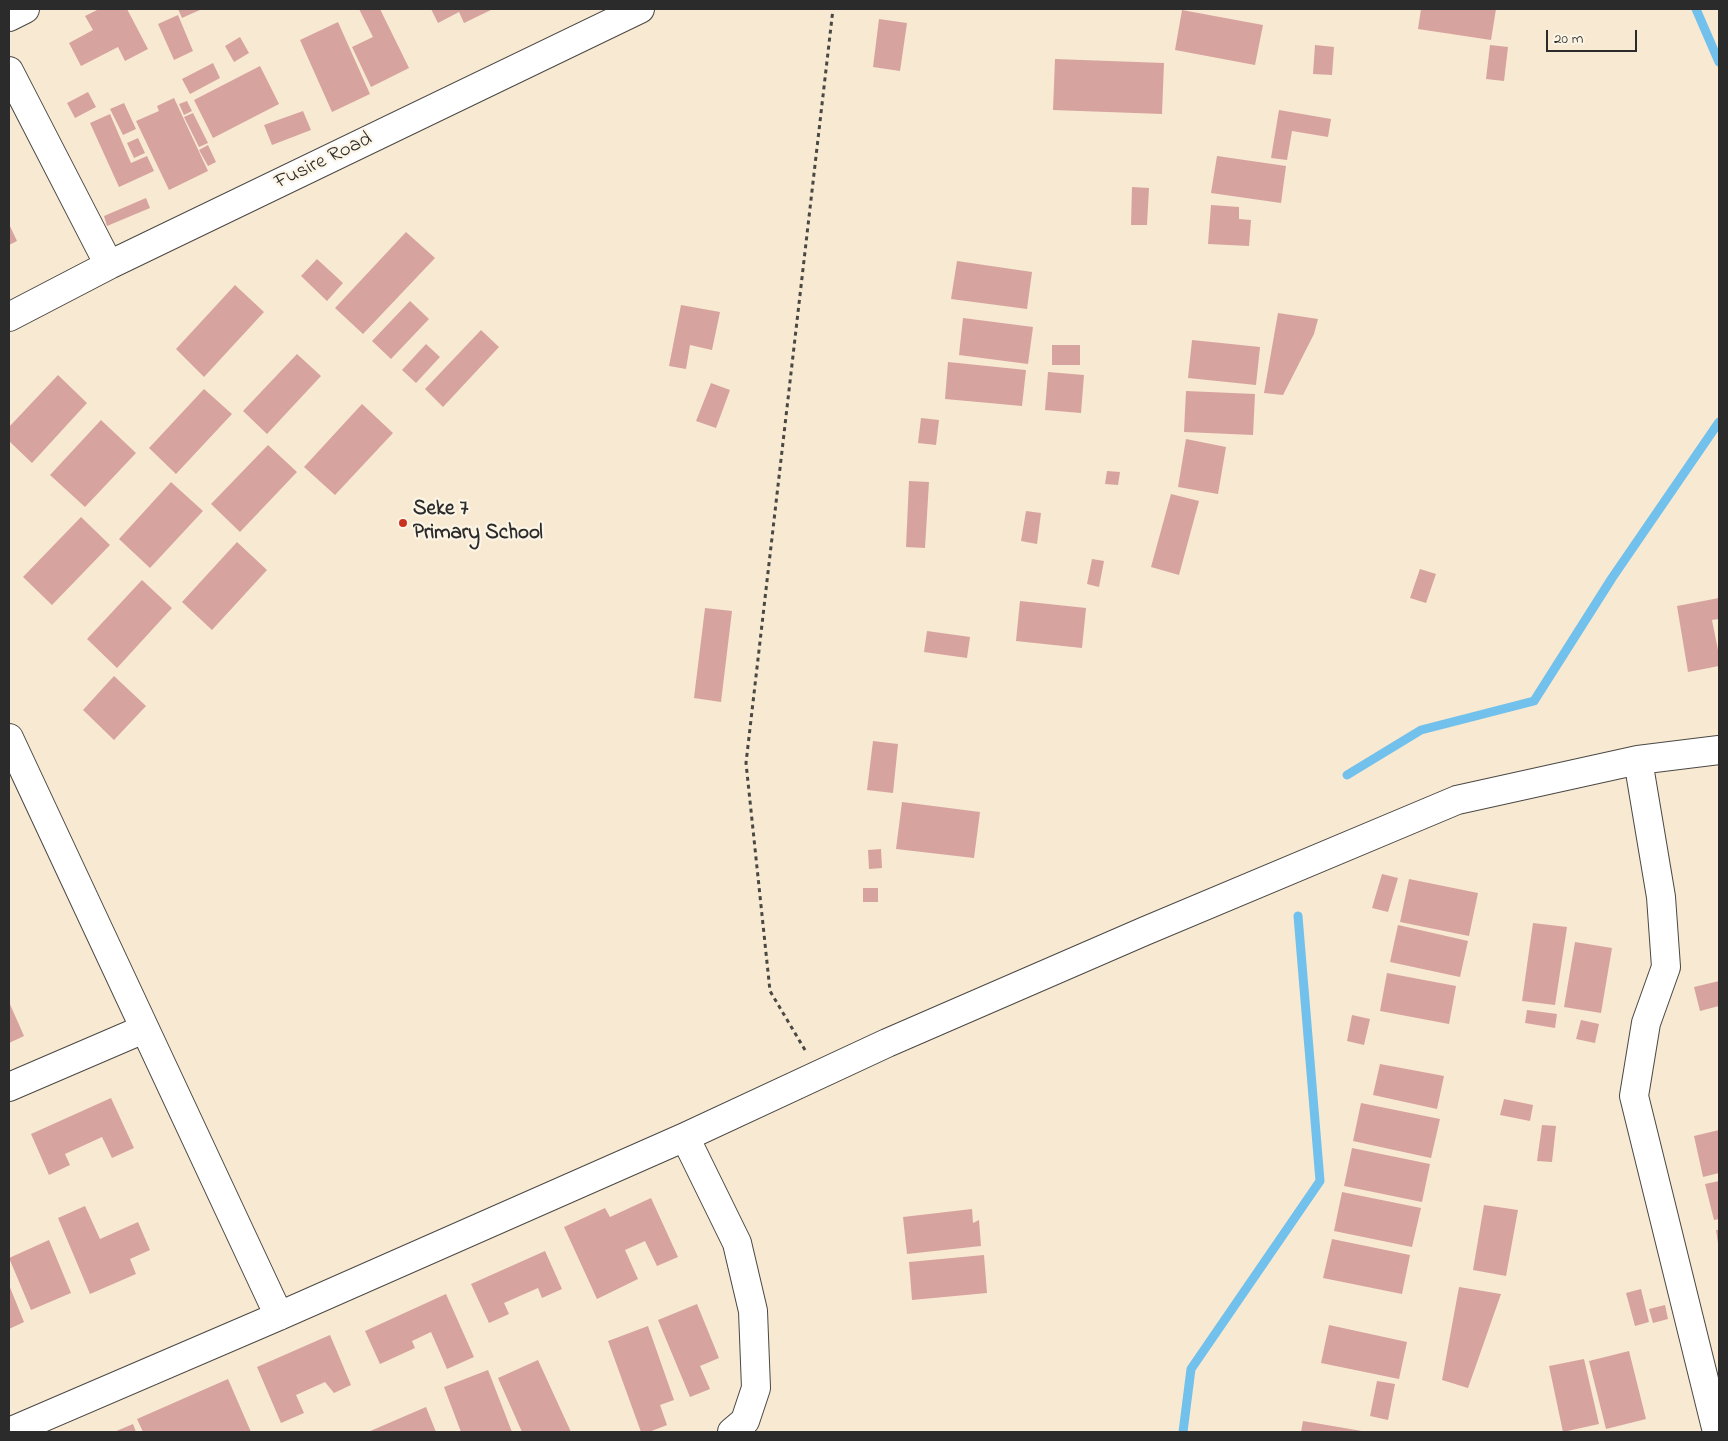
<!DOCTYPE html>
<style>
body{margin:0}
#map{position:relative;width:1728px;height:1441px;overflow:hidden;background:#f8e9d2;font-family:"Indie Flower",sans-serif}
canvas{display:block}
.frame{position:absolute;inset:0;border:10px solid #2b2b2b;pointer-events:none}
.scale{position:absolute;left:1546px;top:30px;width:91px;height:22px;box-sizing:border-box;border:2px solid #2b2b2b;border-top:0;padding-left:6px;font-size:15px;line-height:18px;white-space:nowrap;color:#2b2b2b;-webkit-text-stroke:4px #fcf5e5;paint-order:stroke}
</style>
<div id="map">
<canvas width="1728" height="1441"></canvas>
<div class="frame"></div>
<div class="scale">20 m</div>
</div>
<script>
const context = document.querySelector('canvas').getContext('2d');
context.lineJoin = 'round';
function toPath(rows) {
  const path = new Path2D();
  for (const r of rows) {
    path.moveTo(r[0], r[1]);
    for (let i = 2; i < r.length; i += 2) path.lineTo(r[i], r[i + 1]);
  }
  return path;
}
function strokePath(path, color, width, dash) {
  context.strokeStyle = color;
  context.lineWidth = width;
  context.lineCap = dash ? 'butt' : 'round';
  context.setLineDash(dash || []);
  context.stroke(path);
}
function fill(path, color) {
  context.fillStyle = color;
  context.fill(path, 'evenodd');
}
function drawText(font, color, halo, rows, align = 'center') {
  context.font = font + ' "Indie Flower",sans-serif';
  context.lineWidth = 4.5;
  context.setLineDash([]);
  context.textBaseline = 'middle';
  context.strokeStyle = halo;
  context.fillStyle = color;
  for (const [text, x, y, turn = 0] of rows) {
    context.save();
    context.translate(x, y);
    context.rotate((+turn || 0) * Math.PI / 180);
    context.textAlign = isNaN(turn) ? turn : align;
    if (halo) context.strokeText(text, 0, 0);
    context.fillText(text, 0, 0);
    context.restore();
  }
}
const stream = toPath([
 [1696,9,1719,62],
 [1347,775,1421,730,1534,701,1612,578,1719,422],
 [1183,1432,1191,1369,1320,1181,1298,916]
]);
const building = toPath([
 [99,9,127,9,148,49,125,61,118,47,81,66,69,43,93,30,85,16],
 [178,9,202,9,182,18],
 [359,9,380,9,409,68,371,87,352,47,373,37],
 [431,9,493,9,464,23,459,12,438,23],
 [1421,9,1496,9,1491,40,1418,29],
 [1182,10,1263,25,1255,65,1175,50],
 [178,15,193,51,174,60,158,24],
 [879,19,907,23,900,71,873,67],
 [338,22,370,94,332,112,300,40],
 [240,37,249,53,234,62,225,46],
 [1315,45,1334,47,1332,75,1313,74],
 [1490,45,1508,47,1504,81,1486,79],
 [1055,59,1164,63,1162,114,1053,110],
 [213,63,220,78,190,94,182,79],
 [260,66,279,104,213,138,194,100],
 [88,92,96,107,75,118,67,103],
 [174,98,208,171,169,190,136,121,159,111,157,106],
 [187,101,192,111,184,115,179,104],
 [124,103,136,129,123,135,110,109],
 [1279,110,1331,119,1328,137,1292,131,1287,160,1271,158],
 [303,111,311,130,272,145,264,125],
 [193,113,208,143,199,147,184,117],
 [110,114,131,163,147,156,154,171,119,187,90,123],
 [138,138,145,153,134,158,127,143],
 [208,145,216,162,208,166,199,150],
 [1217,156,1286,166,1281,203,1211,193],
 [1132,187,1149,188,1147,225,1131,225],
 [146,198,150,208,107,226,104,216],
 [1211,205,1239,207,1239,219,1251,220,1249,246,1208,244],
 [9,224,17,241,9,245],
 [406,232,435,258,363,334,335,308],
 [317,259,343,283,327,301,301,276],
 [957,261,1032,272,1027,309,951,299],
 [235,285,264,312,204,377,176,349],
 [410,301,429,319,391,359,372,341],
 [681,305,720,312,712,350,690,345,686,369,669,366],
 [1278,313,1318,319,1314,334,1283,395,1264,393],
 [963,318,1033,327,1028,364,959,355],
 [481,330,499,347,443,407,425,389],
 [1192,340,1260,347,1256,385,1188,378],
 [426,344,440,357,416,383,402,370],
 [1052,345,1080,345,1080,365,1052,365],
 [297,354,321,376,267,434,243,411],
 [948,362,1026,370,1022,406,945,399],
 [1048,372,1084,375,1081,413,1045,410],
 [58,375,87,403,32,463,9,441,9,427],
 [711,383,730,390,716,428,696,421],
 [204,389,232,414,176,474,149,448],
 [1186,391,1255,394,1253,435,1184,432],
 [362,404,393,433,335,495,304,467],
 [921,418,939,420,936,445,918,443],
 [101,420,136,453,85,507,50,475],
 [1186,439,1226,447,1218,494,1178,487],
 [268,445,297,472,240,532,211,504],
 [1107,471,1120,472,1118,485,1105,484],
 [909,481,929,482,925,548,906,547],
 [171,482,203,511,150,568,119,539],
 [1171,494,1199,501,1179,575,1151,567],
 [1026,511,1041,513,1037,544,1021,541],
 [81,517,110,545,52,605,23,577],
 [237,542,267,570,212,630,182,602],
 [1092,559,1104,561,1099,587,1087,584],
 [1420,569,1436,574,1426,603,1410,598],
 [142,580,172,608,117,668,87,639],
 [1719,598,1719,619,1712,620,1719,655,1719,666,1688,672,1677,606],
 [1020,601,1086,608,1082,648,1016,641],
 [705,608,732,611,721,702,694,698],
 [927,631,970,637,967,658,924,652],
 [114,676,146,706,114,740,83,710],
 [873,741,898,744,893,793,867,790],
 [902,802,980,812,974,858,896,849],
 [881,849,882,868,869,869,868,850],
 [1382,874,1398,878,1388,912,1372,908],
 [1409,879,1478,893,1469,936,1400,922],
 [863,888,878,888,878,902,863,902],
 [1533,923,1567,927,1555,1005,1522,1001],
 [1398,925,1468,941,1460,977,1390,962],
 [1575,942,1612,948,1601,1013,1564,1007],
 [1387,973,1456,986,1449,1024,1380,1011],
 [1719,981,1719,1006,1700,1011,1694,987],
 [9,1002,24,1036,9,1043],
 [1527,1010,1557,1014,1555,1028,1525,1023],
 [1352,1015,1370,1019,1364,1045,1347,1041],
 [1581,1020,1599,1024,1595,1043,1576,1039],
 [1380,1064,1444,1076,1437,1109,1373,1095],
 [111,1098,134,1148,112,1158,102,1137,65,1154,70,1165,49,1175,31,1134],
 [1504,1099,1533,1105,1530,1121,1500,1115],
 [1361,1103,1440,1119,1431,1158,1353,1141],
 [1542,1125,1556,1126,1552,1162,1537,1161],
 [1719,1130,1719,1173,1703,1177,1694,1136],
 [1352,1148,1430,1164,1422,1202,1344,1186],
 [1719,1181,1719,1219,1714,1220,1705,1184],
 [1342,1192,1421,1208,1412,1247,1334,1231],
 [651,1198,678,1257,657,1266,645,1241,625,1250,638,1279,597,1299,564,1227,605,1208,610,1217],
 [1484,1205,1518,1210,1506,1276,1473,1270],
 [85,1206,100,1239,138,1222,150,1250,130,1259,136,1274,90,1294,58,1218],
 [972,1209,973,1223,979,1220,981,1246,907,1254,903,1217],
 [1716,1230,1719,1230,1719,1243,1718,1243],
 [1332,1239,1410,1255,1402,1294,1323,1278],
 [49,1240,71,1293,31,1310,9,1258],
 [545,1251,562,1289,542,1298,538,1288,504,1303,509,1314,489,1323,471,1284],
 [984,1255,987,1293,912,1300,909,1262],
 [9,1285,24,1322,9,1329],
 [1459,1287,1501,1294,1468,1388,1442,1380],
 [1641,1289,1649,1322,1635,1326,1626,1293],
 [446,1294,474,1357,447,1369,431,1332,412,1341,415,1348,380,1364,365,1331],
 [697,1304,719,1358,700,1366,710,1389,690,1397,658,1320],
 [1665,1305,1668,1319,1653,1323,1649,1309],
 [1329,1325,1407,1342,1399,1379,1321,1363],
 [648,1326,674,1400,660,1405,667,1425,649,1432,641,1432,608,1341],
 [330,1335,351,1385,334,1393,325,1382,296,1395,304,1413,281,1423,257,1367],
 [1629,1351,1646,1419,1606,1429,1589,1361],
 [1584,1359,1599,1424,1563,1432,1549,1366],
 [538,1360,571,1432,522,1432,498,1378],
 [488,1370,512,1432,461,1432,444,1387],
 [228,1379,251,1432,143,1432,137,1419],
 [1377,1381,1395,1384,1388,1420,1370,1416],
 [426,1407,436,1432,368,1432],
 [1303,1421,1362,1431,1362,1432,1301,1432],
 [133,1424,136,1432,114,1432]
]);
const path = toPath([
 [805,1050,770,991,746,763,833,9]
]);
const minor = toPath([
 [9,17,25,9],
 [9,71,109,265],
 [9,317,109,265,640,9],
 [9,738,279,1316],
 [1638,760,1661,897,1666,967,1646,1023,1634,1096,1717,1432],
 [9,1087,144,1029],
 [685,1137,737,1243,753,1311,756,1388,745,1421,732,1432],
 [9,1432,279,1316,685,1137,887,1043,1145,931,1457,800,1638,760,1719,750]
]);
const markers = [
 [403,523,5,"#c8321e"]
];
const streetNames = [
 ["Fusire Road",324,162,-26]
];
const poiNames = [
 ["Seke 7",413,511],
 ["Primary School",413,535]
];
strokePath(stream, '#71c1ec', 9);
fill(building, '#d7a39f');
strokePath(minor, '#4a4844', 30);
strokePath(path, '#4a4844', 3, [4, 4]);
strokePath(minor, '#fff', 28);
for (const [x, y, r, color] of markers) {
  const dot = new Path2D();
  dot.arc(x, y, r, 0, 2 * Math.PI);
  context.fillStyle = color;
  context.fill(dot);
  strokePath(dot, '#fcf5e5', 2);
}
drawText('21px', '#2b2b2b', '#fcf5e5', streetNames);
drawText('bold 21px', '#2b2b2b', '#fcf5e5', poiNames, 'left');
</script>
